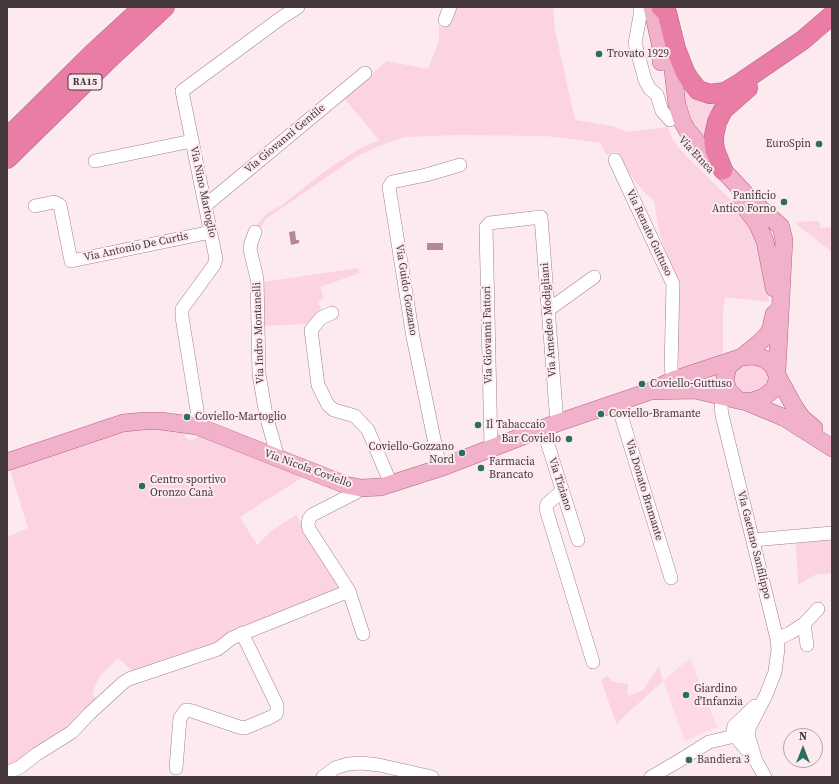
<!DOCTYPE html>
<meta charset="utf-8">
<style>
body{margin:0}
#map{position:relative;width:839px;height:784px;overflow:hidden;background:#fceaef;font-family:"Source Serif 4",serif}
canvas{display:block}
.frame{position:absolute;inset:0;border:8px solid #44383c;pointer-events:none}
.north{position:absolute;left:783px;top:728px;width:40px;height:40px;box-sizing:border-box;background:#fceaef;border:1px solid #b2a3a7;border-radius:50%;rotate:0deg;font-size:11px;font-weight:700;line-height:16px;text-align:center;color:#44383c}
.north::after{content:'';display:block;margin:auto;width:14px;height:18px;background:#2b6e61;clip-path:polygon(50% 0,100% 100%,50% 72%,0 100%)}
</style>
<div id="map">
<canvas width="839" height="784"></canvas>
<div class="frame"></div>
<div class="north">N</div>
</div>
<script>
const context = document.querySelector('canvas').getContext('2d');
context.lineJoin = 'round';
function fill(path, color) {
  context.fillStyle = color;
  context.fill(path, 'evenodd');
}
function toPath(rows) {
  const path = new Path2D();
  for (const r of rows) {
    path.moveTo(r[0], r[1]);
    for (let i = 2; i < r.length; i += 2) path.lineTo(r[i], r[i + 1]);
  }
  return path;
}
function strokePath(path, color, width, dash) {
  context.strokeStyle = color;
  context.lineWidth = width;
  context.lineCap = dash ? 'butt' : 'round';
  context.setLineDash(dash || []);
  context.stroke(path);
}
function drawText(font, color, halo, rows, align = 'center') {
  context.font = font + ' "Source Serif 4",serif';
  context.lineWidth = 4;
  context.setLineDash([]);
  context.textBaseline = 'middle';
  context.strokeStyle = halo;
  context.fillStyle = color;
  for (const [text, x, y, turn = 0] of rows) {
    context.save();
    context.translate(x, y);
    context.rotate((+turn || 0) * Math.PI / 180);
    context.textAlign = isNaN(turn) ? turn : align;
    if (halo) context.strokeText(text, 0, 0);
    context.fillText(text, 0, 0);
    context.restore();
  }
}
const built = toPath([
 [690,658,717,727,685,741,663,681]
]);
const green = toPath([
 [455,7,553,7,555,30,575,120,612,126,626,132,668,127,672,139,686,156,730,199,752,227,766,268,769,302,725,297,723,311,723,353,681,372,678,365,677,284,659,231,654,201,643,191,624,167,617,151,606,155,601,143,546,136,457,135,405,137,379,146,356,157,266,219,259,230,255,227,267,213,282,205,325,171,359,149,379,140,344,98,387,61,428,69,439,41,439,27,450,25,453,9],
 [684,77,720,97,711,147,696,129,688,115,683,94],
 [819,221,820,228,832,227,832,252,796,224,797,222],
 [358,268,360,273,320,287,324,298,318,301,321,309,306,324,261,326,261,304,264,300,264,294,261,291,263,282],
 [756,362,771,373,768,387,743,396,730,377,736,367],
 [721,368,720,390,695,384,695,379],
 [146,427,183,430,186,439,195,440,199,433,306,475,240,517,257,545,271,531,296,515,334,576,343,587,220,645,134,673,118,658,99,677,92,694,99,701,73,728,11,768,7,763,7,537,28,528,9,467,106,434],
 [832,538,832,573,815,575,798,585,796,543],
 [659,666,663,681,619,721,617,726,601,680,607,676,613,682,628,684,627,692,629,696,643,690]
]);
const water = toPath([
 [295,231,296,240,299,240,299,243,291,245,289,232],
 [427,243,443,243,443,250,427,250]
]);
const minor = toPath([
 [640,7,640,16,635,43,645,80,650,89,657,95,662,111,670,120],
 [445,20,450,7],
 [615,160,673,284,671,368,675,389],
 [95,161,192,141],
 [206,205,365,73],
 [35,206,54,202,60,205,71,261,211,232],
 [255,232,251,243,250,249,257,279,259,374,266,415,278,458],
 [548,310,594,277],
 [332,313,321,318,311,330,318,385,328,405,334,410,355,416,368,430,391,484],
 [723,396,721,408,722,415,777,639,778,649,775,672,766,695,749,728,749,738,756,761],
 [617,402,671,578],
 [197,426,197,410,182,317,182,309,214,265,216,259,182,91,281,18,298,7],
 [543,429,578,540],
 [491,448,486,227,490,223,541,217,557,423],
 [440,468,413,337,389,187,392,182,426,175,460,165],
 [361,488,355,493,312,515,309,519,308,524,309,529,349,591,363,634],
 [562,491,547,504,546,509,593,662],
 [753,540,832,533],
 [804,624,807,645],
 [777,639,790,633,804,624,818,609],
 [755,706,734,726,733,731,735,736,756,761,765,777],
 [176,768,180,718,186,710,192,711,239,727,245,728,271,717,276,714,277,710,277,705,242,633],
 [7,773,20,767,37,754,72,732,89,714,124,682,129,679,218,649,232,638,349,591],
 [323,777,335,768,348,764,362,763,379,765,432,777],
 [651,777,682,759,709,742,735,736,749,728]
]);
const major = toPath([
 [652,7,660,43,661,62],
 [670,45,677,105,683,123,687,130,705,152,723,170,750,199,781,227,784,240,777,371],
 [741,202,757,223,765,241,774,288],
 [742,357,758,344,768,334,771,328,774,314],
 [777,375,795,408,802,418,814,428],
 [736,398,728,390,725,379,728,367,737,359],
 [744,401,785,418,832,448],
 [7,462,123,423,144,421,161,421,197,426,346,485,361,488,381,487,440,468,557,423,651,391,673,380,742,357,754,356,765,359,773,366,777,375,777,380,774,389,764,397,753,401,742,401,695,390,651,391]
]);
const highway = toPath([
 [661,7,667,13,676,49,685,72,690,80,698,90,710,94,725,92,740,83,803,40,832,15],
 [7,138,94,52,143,7],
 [7,159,105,63,165,7],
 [723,170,715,150,714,142,714,136,717,122,723,110,748,88]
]);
const markers = [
 [599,54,4,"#2b6e61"],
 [819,144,4,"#2b6e61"],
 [784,202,4,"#2b6e61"],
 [642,384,4,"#2b6e61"],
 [601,414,4,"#2b6e61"],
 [187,417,4,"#2b6e61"],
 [478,425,4,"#2b6e61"],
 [569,439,4,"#2b6e61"],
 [462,453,4,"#2b6e61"],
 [481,468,4,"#2b6e61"],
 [142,486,4,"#2b6e61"],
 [686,695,4,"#2b6e61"],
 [689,760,4,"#2b6e61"]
];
const shields = [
 [85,82,34]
];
const shieldNames = [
 ["RA15",85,82]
];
const poiNames = [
 ["Trovato 1929",607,54],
 ["EuroSpin",811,144,"right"],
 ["Panificio",776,196,"right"],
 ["Antico Forno",776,209,"right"],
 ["Coviello-Guttuso",650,384],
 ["Coviello-Bramante",609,414],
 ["Coviello-Martoglio",195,417],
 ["Il Tabaccaio",486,425],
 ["Bar Coviello",561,439,"right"],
 ["Coviello-Gozzano",454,447,"right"],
 ["Nord",454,460,"right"],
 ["Farmacia",489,462],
 ["Brancato",489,475],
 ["Centro sportivo",150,480],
 ["Oronzo Canà",150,493],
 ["Giardino",694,689],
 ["d'Infanzia",694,702],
 ["Bandiera 3",697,760]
];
const streetNames = [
 ["Via Giovanni Gentile",285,139,-40],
 ["Via Etnea",696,155,47],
 ["Via Nino Martoglio",203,192,78],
 ["Via Renato Guttuso",649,233,65],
 ["Via Antonio De Curtis",136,247,-12],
 ["Via Guido Gozzano",406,290,81],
 ["Via Amedeo Modigliani",549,320,-94],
 ["Via Indro Montanelli",259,333,-92],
 ["Via Giovanni Fattori",488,335,-91],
 ["Via Nicola Coviello",308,469,20],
 ["Via Tiziano",560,484,72],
 ["Via Donato Bramante",644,490,73],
 ["Via Gaetano Sanfilippo",754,545,76]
];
fill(built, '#fed8e4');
fill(green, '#fcd3e0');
fill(water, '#b58896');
strokePath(minor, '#9f838c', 14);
strokePath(major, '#b06581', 18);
strokePath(highway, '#b06581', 20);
strokePath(minor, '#fff', 13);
strokePath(major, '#f2b1ca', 17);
strokePath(highway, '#ea7da6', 19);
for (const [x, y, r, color] of markers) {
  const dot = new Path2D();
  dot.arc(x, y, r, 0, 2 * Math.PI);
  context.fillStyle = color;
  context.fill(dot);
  strokePath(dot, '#fceaef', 1.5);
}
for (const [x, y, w] of shields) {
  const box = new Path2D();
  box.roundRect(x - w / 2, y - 8, w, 16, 3);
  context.fillStyle = '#fceaef';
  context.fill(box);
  strokePath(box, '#44383c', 1);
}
drawText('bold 10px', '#44383c', null, shieldNames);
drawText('11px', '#44383c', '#fceaef', poiNames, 'left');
drawText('11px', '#44383c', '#fceaef', streetNames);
</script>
